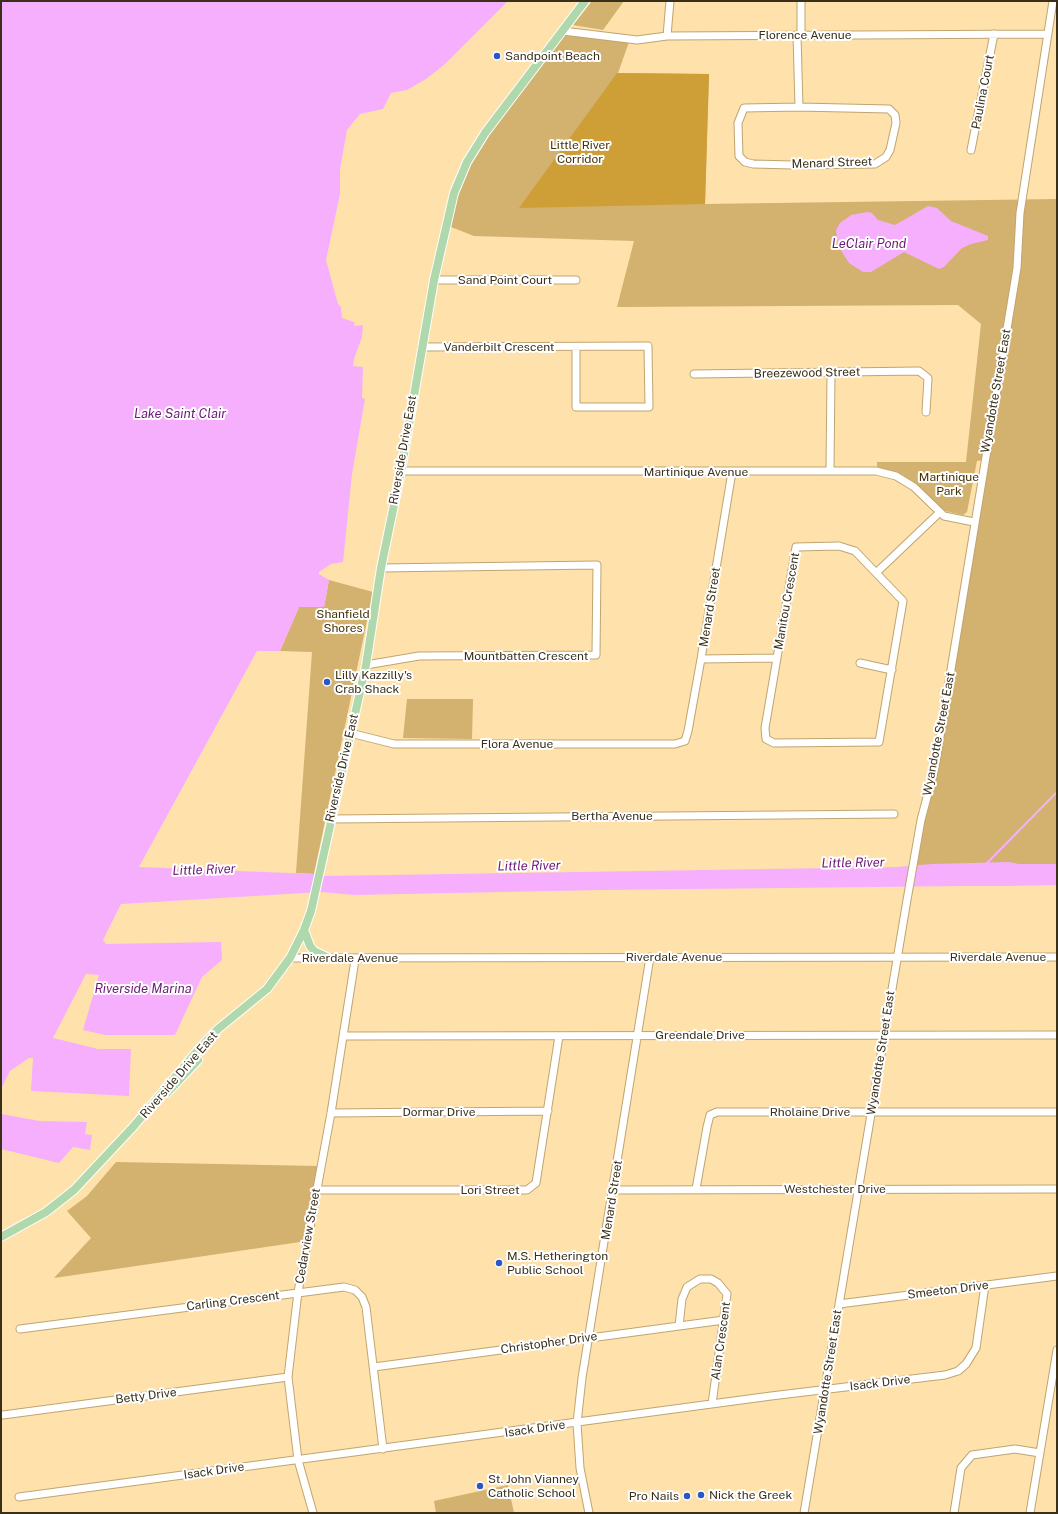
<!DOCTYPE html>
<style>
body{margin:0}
#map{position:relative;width:1058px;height:1514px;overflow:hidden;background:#fee1ab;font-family:"Public Sans",sans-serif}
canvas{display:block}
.frame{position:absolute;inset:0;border:2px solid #3a2f19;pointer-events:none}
</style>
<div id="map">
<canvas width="1058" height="1514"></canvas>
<div class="frame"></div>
</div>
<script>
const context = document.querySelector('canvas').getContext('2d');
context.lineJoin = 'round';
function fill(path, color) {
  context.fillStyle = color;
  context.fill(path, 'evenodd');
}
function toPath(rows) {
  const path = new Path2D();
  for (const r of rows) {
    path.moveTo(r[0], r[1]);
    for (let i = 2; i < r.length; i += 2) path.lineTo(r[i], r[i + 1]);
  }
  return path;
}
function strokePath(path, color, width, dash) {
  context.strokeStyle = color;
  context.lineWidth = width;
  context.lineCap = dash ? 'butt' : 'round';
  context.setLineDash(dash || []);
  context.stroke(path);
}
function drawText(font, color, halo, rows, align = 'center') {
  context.font = font + ' "Public Sans",sans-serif';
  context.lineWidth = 4;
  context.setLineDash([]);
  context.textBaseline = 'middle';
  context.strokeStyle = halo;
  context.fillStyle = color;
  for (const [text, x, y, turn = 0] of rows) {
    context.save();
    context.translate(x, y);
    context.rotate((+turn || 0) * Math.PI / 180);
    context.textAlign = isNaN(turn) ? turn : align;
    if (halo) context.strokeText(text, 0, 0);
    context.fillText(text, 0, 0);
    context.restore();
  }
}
const green = toPath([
 [592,1,624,1,603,30,573,25],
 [563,30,630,39,618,73,709,74,705,204,1057,199,1057,885,909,886,935,767,984,460,977,461,967,512,963,515,945,511,913,482,901,474,877,467,877,462,966,462,981,324,958,305,617,307,634,241,474,236,446,225,467,162],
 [329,580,373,592,314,874,296,873,312,652,280,651,299,607,324,607],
 [407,699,473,699,472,739,403,738],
 [116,1162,317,1166,307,1241,54,1278,91,1238,67,1211,87,1196],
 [508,1485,514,1513,436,1513,434,1501]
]);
const forest = toPath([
 [617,73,709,74,705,204,519,208]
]);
const water = toPath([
 [1,1,508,1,444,65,426,79,407,90,391,93,383,109,360,114,347,130,340,169,340,194,326,260,338,304,341,307,342,318,354,322,355,326,363,325,362,337,354,359,353,366,363,367,362,398,365,399,352,474,343,562,331,564,319,572,319,574,329,580,324,607,299,607,280,651,257,651,139,867,314,874,325,876,896,867,932,864,1009,862,1019,864,1057,864,1057,885,603,890,354,895,321,892,121,904,103,940,106,944,221,942,222,960,202,977,175,1035,105,1035,83,1030,99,975,86,974,53,1038,98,1049,131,1049,129,1096,31,1091,33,1058,29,1058,10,1071,1,1089],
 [928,206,937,208,951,221,988,236,988,240,971,244,962,248,944,267,939,269,904,252,871,272,863,272,849,263,838,246,836,230,840,223,851,215,867,212,872,213,878,220,895,225],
 [1,1114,40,1121,87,1122,85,1134,92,1135,90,1150,73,1147,59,1163,1,1149]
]);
const stream = toPath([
 [986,864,1057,792]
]);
const minor = toPath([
 [563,31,637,40,667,36,1047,34],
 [797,35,799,107],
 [801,35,801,1],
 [667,36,670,1],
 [799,107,889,109,895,115,896,123,890,150,886,157,875,164,793,165,753,164,745,162,739,156,738,123,744,108,799,107],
 [971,150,994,34],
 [434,280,576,280],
 [422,347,648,346,649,407,576,407,576,347],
 [694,374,919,371,928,378,926,412],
 [830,470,831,374],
 [401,471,876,471,896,476,914,487,944,516,974,522],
 [839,546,855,551,903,601,879,742,774,743,766,739,765,728,796,547,839,546],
 [877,572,939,513],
 [701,659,777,658],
 [860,663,892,670],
 [366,665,419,656,596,655,597,565,381,568],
 [350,733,394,744,675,744,685,741,688,731,701,659,732,472],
 [331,819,894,814],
 [290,958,1057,957],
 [344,1036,1057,1035],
 [331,1113,548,1111],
 [696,1189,707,1127,710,1115,717,1112,1057,1112],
 [317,1190,527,1190,536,1183,559,1036],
 [613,1190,1057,1189],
 [839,1304,1057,1276],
 [679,1326,682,1299,687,1287,700,1279,711,1279,718,1283,727,1294,712,1404],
 [20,1329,344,1287,355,1290,362,1297,366,1307,383,1449],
 [374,1367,724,1320],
 [3,1415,288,1377],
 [19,1497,771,1396,945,1375,958,1371,966,1364,976,1348,985,1285],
 [313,1513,298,1460,288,1377,298,1292,331,1113,355,960],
 [589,1513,580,1468,577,1423,582,1378,650,957],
 [804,1513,907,900,921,820,935,767,1017,268,1020,213,1053,1],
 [954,1513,961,1468,972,1455,1015,1449,1040,1453],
 [1030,1513,1057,1350]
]);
const major = toPath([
 [304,930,310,946,314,951,331,959],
 [167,1093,198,1060],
 [1,1237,46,1212,74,1190,133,1127,199,1049,218,1029,267,989,290,958,304,930,311,911,366,665,381,568,401,471,434,280,454,193,467,162,485,133,585,1]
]);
const markers = [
 [497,56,4,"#2858c6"],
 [327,682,4,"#2858c6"],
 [499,1263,4,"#2858c6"],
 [480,1486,4,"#2858c6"],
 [701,1495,4,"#2858c6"],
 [687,1496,4,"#2858c6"]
];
const streetNames = [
 ["Florence Avenue",805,35],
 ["Paulina Court",983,92,-79],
 ["Menard Street",832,163,-2],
 ["Sand Point Court",505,280],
 ["Vanderbilt Crescent",499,347],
 ["Breezewood Street",807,373,-1],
 ["Wyandotte Street East",996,391,-80],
 ["Riverside Drive East",403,450,-80],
 ["Martinique Avenue",696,472],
 ["Manitou Crescent",787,601,-80],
 ["Menard Street",710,607,-81],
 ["Mountbatten Crescent",526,656],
 ["Wyandotte Street East",939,734,-79],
 ["Flora Avenue",517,744],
 ["Riverside Drive East",342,768,-77],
 ["Bertha Avenue",612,816],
 ["Riverdale Avenue",674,957],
 ["Riverdale Avenue",998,957],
 ["Riverdale Avenue",350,958],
 ["Greendale Drive",700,1035],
 ["Wyandotte Street East",881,1053,-81],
 ["Riverside Drive East",179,1075,-49],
 ["Dormar Drive",439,1112],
 ["Rholaine Drive",810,1112],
 ["Westchester Drive",835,1189],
 ["Lori Street",490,1190],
 ["Menard Street",612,1200,-81],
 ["Cedarview Street",308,1236,-80],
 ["Smeeton Drive",948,1290,-7],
 ["Carling Crescent",233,1301,-7],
 ["Alan Crescent",721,1341,-82],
 ["Christopher Drive",549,1343,-8],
 ["Wyandotte Street East",828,1372,-81],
 ["Isack Drive",880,1383,-7],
 ["Betty Drive",146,1396,-7],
 ["Isack Drive",535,1429,-8],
 ["Isack Drive",214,1471,-8]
];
const poiNames = [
 ["Sandpoint Beach",505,56],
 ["Lilly Kazzilly's",335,675],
 ["Crab Shack",335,689],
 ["M.S. Hetherington",507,1256],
 ["Public School",507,1270],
 ["St. John Vianney",488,1479],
 ["Catholic School",488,1493],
 ["Nick the Greek",709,1495],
 ["Pro Nails",679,1496,"right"]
];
const parkNames = [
 ["Little River",580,145],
 ["Corridor",580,159],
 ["Martinique",949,477],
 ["Park",949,491],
 ["Shanfield",343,614],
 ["Shores",343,628]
];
const waterNames = [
 ["LeClair Pond",869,244],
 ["Lake Saint Clair",180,414],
 ["Little River",853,863,-1],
 ["Little River",529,866,-1],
 ["Little River",204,870,-2],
 ["Riverside Marina",143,989]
];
fill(green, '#d3b16e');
fill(forest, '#ce9f37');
fill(water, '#f5affd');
strokePath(stream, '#f5affd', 2);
strokePath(minor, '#c0a571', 9);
strokePath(major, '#fff', 10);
strokePath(minor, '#fff', 7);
strokePath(major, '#afd8ad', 8);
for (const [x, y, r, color] of markers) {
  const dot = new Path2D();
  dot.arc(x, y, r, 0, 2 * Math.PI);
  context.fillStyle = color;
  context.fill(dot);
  strokePath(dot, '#fff', 1.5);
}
drawText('12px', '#3a2f19', '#fff', streetNames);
drawText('12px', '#3a2f19', '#fff', poiNames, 'left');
drawText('12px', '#453205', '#fff', parkNames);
drawText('italic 13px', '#6d1a76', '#fff', waterNames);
</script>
